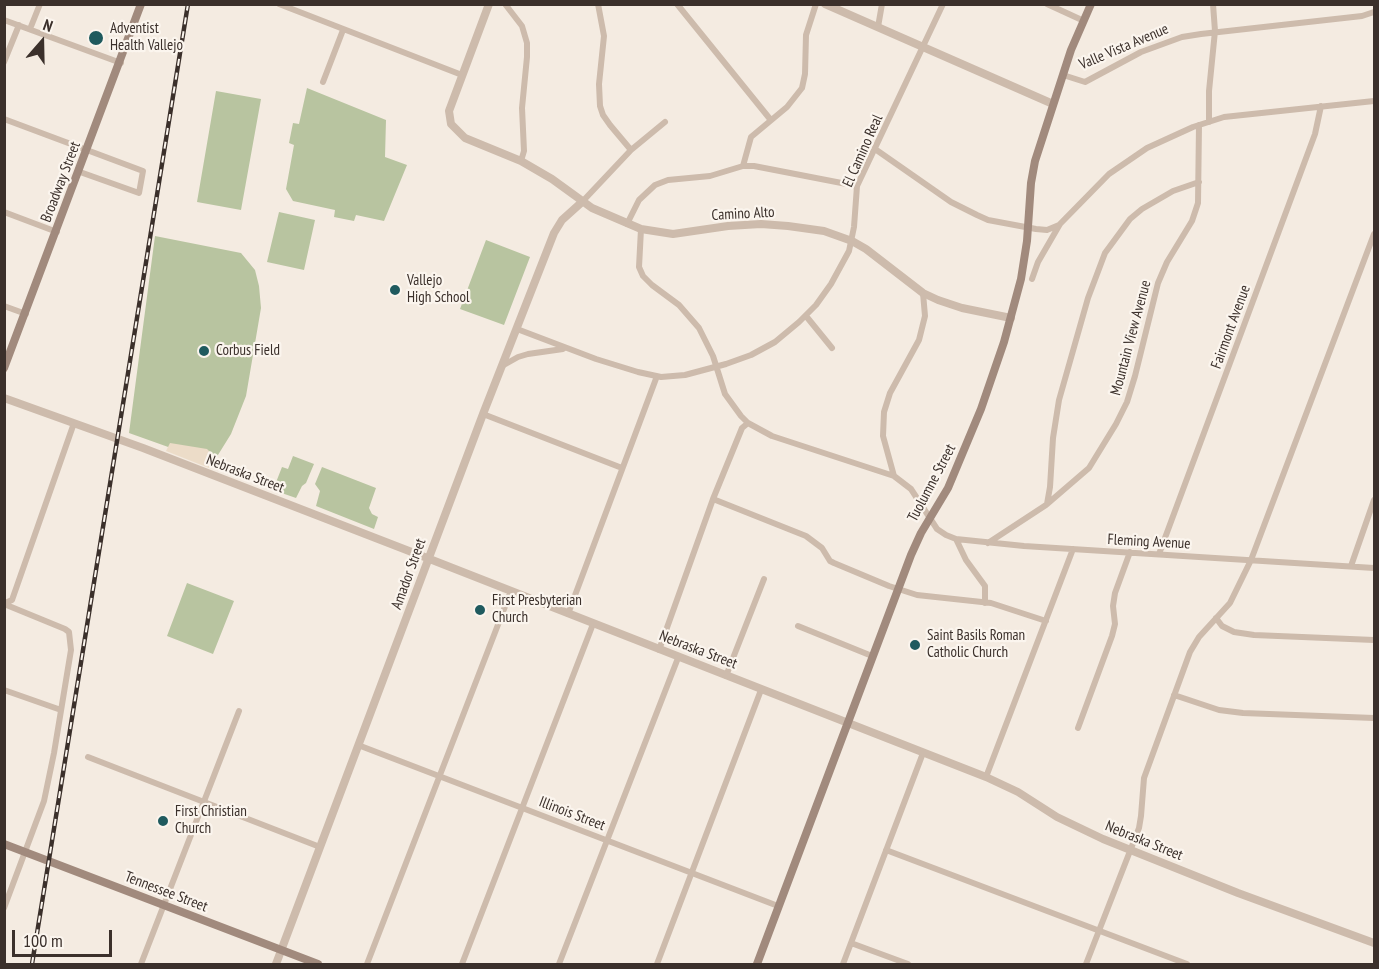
<!DOCTYPE html>
<style>
body{margin:0}
#map{position:relative;width:1379px;height:969px;overflow:hidden;background:#f4ebe1;font-family:"PT Sans Narrow",sans-serif}
canvas{display:block}
.frame{position:absolute;inset:0;border:6px solid #3b302b;pointer-events:none}
.north{position:absolute;left:12px;top:12px;width:60px;height:60px;-webkit-text-stroke:4px #fbf5ee;paint-order:stroke;rotate:20deg;font-size:16px;font-weight:700;line-height:24px;text-align:center;color:#3b302b}
.north::after{content:'';display:block;margin:auto;width:21px;height:27px;background:#3b302b;clip-path:polygon(50% 0,100% 100%,50% 72%,0 100%)}
.scale{position:absolute;left:12px;top:930px;width:100px;height:27px;box-sizing:border-box;border:3px solid #3b302b;border-top:0;padding-left:8px;font-size:18px;line-height:21px;white-space:nowrap;color:#3b302b;-webkit-text-stroke:4px #fbf5ee;paint-order:stroke}
</style>
<div id="map">
<canvas width="1379" height="969"></canvas>
<div class="frame"></div>
<div class="north">N</div>
<div class="scale">100 m</div>
</div>
<script>
const context = document.querySelector('canvas').getContext('2d');
context.lineJoin = 'round';
function fill(path, color) {
  context.fillStyle = color;
  context.fill(path, 'evenodd');
}
function toPath(rows) {
  const path = new Path2D();
  for (const r of rows) {
    path.moveTo(r[0], r[1]);
    for (let i = 2; i < r.length; i += 2) path.lineTo(r[i], r[i + 1]);
  }
  return path;
}
function strokePath(path, color, width, dash) {
  context.strokeStyle = color;
  context.lineWidth = width;
  context.lineCap = dash ? 'butt' : 'round';
  context.setLineDash(dash || []);
  context.stroke(path);
}
function drawText(font, color, halo, rows, align = 'center') {
  context.font = font + ' "PT Sans Narrow",sans-serif';
  context.lineWidth = 4.5;
  context.setLineDash([]);
  context.textBaseline = 'middle';
  context.strokeStyle = halo;
  context.fillStyle = color;
  for (const [text, x, y, turn = 0] of rows) {
    context.save();
    context.translate(x, y);
    context.rotate((+turn || 0) * Math.PI / 180);
    context.textAlign = isNaN(turn) ? turn : align;
    if (halo) context.strokeText(text, 0, 0);
    context.fillText(text, 0, 0);
    context.restore();
  }
}
const green = toPath([
 [307,88,386,120,385,157,407,165,384,221,356,215,354,221,334,217,335,210,293,201,286,189,294,145,289,143,293,123,299,124],
 [216,91,261,99,241,210,197,202],
 [279,212,315,220,304,270,267,262],
 [155,236,241,253,255,270,259,286,261,308,246,396,231,434,213,463,129,433],
 [486,240,530,257,504,325,460,309],
 [293,456,314,464,306,483,302,486,296,498,273,490,282,467,288,469],
 [322,467,376,488,369,508,372,514,378,517,374,529,316,506,320,491,315,484],
 [187,583,234,601,213,654,167,636]
]);
const plaza = toPath([
 [170,443,207,449,211,453,209,468,166,451]
]);
const minor = toPath([
 [279,4,462,75],
 [505,4,522,26,527,43,527,57,522,108,524,151,521,161],
 [598,4,604,36,599,84,600,106,603,115,610,125,631,150],
 [677,4,770,119],
 [1047,4,1084,21],
 [4,20,121,63],
 [878,27,882,4],
 [30,29,40,4],
 [4,62,19,25],
 [1063,75,1085,82,1141,52,1182,37,1201,34,1362,16,1374,12],
 [323,82,343,30],
 [4,119,143,171,139,193,80,172],
 [1209,122,1209,91,1215,31,1213,4],
 [875,149,951,202,977,215,988,220,1036,229,1047,230,1059,225],
 [743,166,751,137,787,107,802,88,805,74,806,35,816,4],
 [582,202,631,150,665,122],
 [4,212,57,232],
 [627,224,639,200,655,185,668,180,710,176,743,166,754,166,857,186],
 [641,229,639,267,643,276,652,285,679,305,699,328,713,356,725,394,741,416,748,423,772,436,894,476,911,489,937,529,946,535,956,539,1024,546,1374,568],
 [1032,279,1038,262,1060,224,1109,174,1147,148,1193,127,1224,117,1374,101],
 [4,306,26,314],
 [806,316,832,348],
 [517,329,596,359,638,372,661,377,685,375,726,364,751,355,775,342,799,322,816,305,831,284,849,251,854,227,857,186,943,4],
 [502,366,518,357,528,354,563,349],
 [483,414,622,468],
 [894,476,883,436,884,412,890,393,919,340,925,316,923,293],
 [713,499,806,536,822,548,830,561,834,563,889,586,917,595,991,603,1046,621],
 [1047,504,1050,487,1053,438,1059,400,1088,298,1105,253,1130,219,1142,209,1173,191,1199,182],
 [956,539,966,560,985,586,985,603],
 [988,543,1046,505,1089,468,1116,424,1127,402,1135,376,1158,283,1167,262,1192,221,1198,203,1199,125],
 [1159,554,1315,134,1321,106],
 [1351,566,1374,500],
 [5,603,12,600,74,423],
 [4,604,65,629,69,632,71,650,54,753,44,801,4,908],
 [568,614,657,376],
 [1216,618,1222,626,1234,632,1254,635,1374,640],
 [798,626,872,656],
 [659,650,713,499,742,428,748,423],
 [726,676,764,579],
 [4,690,61,710],
 [1174,695,1219,710,1243,713,1374,718],
 [1078,728,1112,636,1115,624,1113,606,1115,593,1130,552],
 [358,745,778,906],
 [88,757,320,847],
 [986,777,1073,549],
 [886,850,1187,964],
 [851,943,908,964],
 [141,964,239,711],
 [367,964,511,591],
 [462,964,593,624],
 [559,964,678,658],
 [657,964,761,690],
 [843,964,923,753],
 [1086,964,1139,828,1141,816,1144,778,1190,652,1199,637,1230,603,1251,560,1374,234]
]);
const tertiary = toPath([
 [489,4,449,111,451,124,465,138,521,161,552,179,592,208,641,229,673,234,728,226,761,224,788,226,824,231,852,241,866,249,923,293,938,300,962,308,1011,318],
 [825,4,1053,104],
 [4,398,143,448,422,556,986,777,1018,792,1057,817,1103,839,1238,893,1374,943],
 [276,964,483,414,554,233,562,220,582,202]
]);
const secondary = toPath([
 [4,368,141,4],
 [4,844,318,964],
 [757,964,911,555,921,533,948,488,981,409,1004,342,1021,279,1027,241,1031,183,1035,161,1071,50,1091,4]
]);
const rail = toPath([
 [32,964,188,4]
]);
const markers = [
 [96,38,8,"#1f5a5e"],
 [395,290,6,"#1f5a5e"],
 [204,351,6,"#1f5a5e"],
 [480,610,6,"#1f5a5e"],
 [915,645,6,"#1f5a5e"],
 [163,821,6,"#1f5a5e"]
];
const poiNames = [
 ["Adventist",110,29],
 ["Health Vallejo",110,46],
 ["Vallejo",407,281],
 ["High School",407,298],
 ["Corbus Field",216,351],
 ["First Presbyterian",492,601],
 ["Church",492,618],
 ["Saint Basils Roman",927,636],
 ["Catholic Church",927,653],
 ["First Christian",175,812],
 ["Church",175,829]
];
const streetNames = [
 ["Valle Vista Avenue",1124,47,-23],
 ["El Camino Real",863,151,-66],
 ["Broadway Street",61,182,-69],
 ["Camino Alto",743,214,-3],
 ["Fairmont Avenue",1231,327,-70],
 ["Mountain View Avenue",1131,338,-75],
 ["Nebraska Street",245,474,21],
 ["Tuolumne Street",932,483,-62],
 ["Fleming Avenue",1149,542,3],
 ["Amador Street",409,574,-70],
 ["Nebraska Street",698,650,21],
 ["Illinois Street",572,814,21],
 ["Nebraska Street",1144,841,22],
 ["Tennessee Street",166,892,21]
];
fill(green, '#b8c4a0');
fill(plaza, '#ecdcc8');
strokePath(minor, '#cdbbac', 6);
strokePath(tertiary, '#cdbbac', 8);
strokePath(secondary, '#a18a7d', 8);
strokePath(rail, '#3b302b', 4.5);
strokePath(rail, '#fbf5ee', 2, [7]);
for (const [x, y, r, color] of markers) {
  const dot = new Path2D();
  dot.arc(x, y, r, 0, 2 * Math.PI);
  context.fillStyle = color;
  context.fill(dot);
  strokePath(dot, '#fbf5ee', 2);
}
drawText('15px', '#3b302b', '#fbf5ee', poiNames, 'left');
drawText('15px', '#3b302b', '#fbf5ee', streetNames);
</script>
